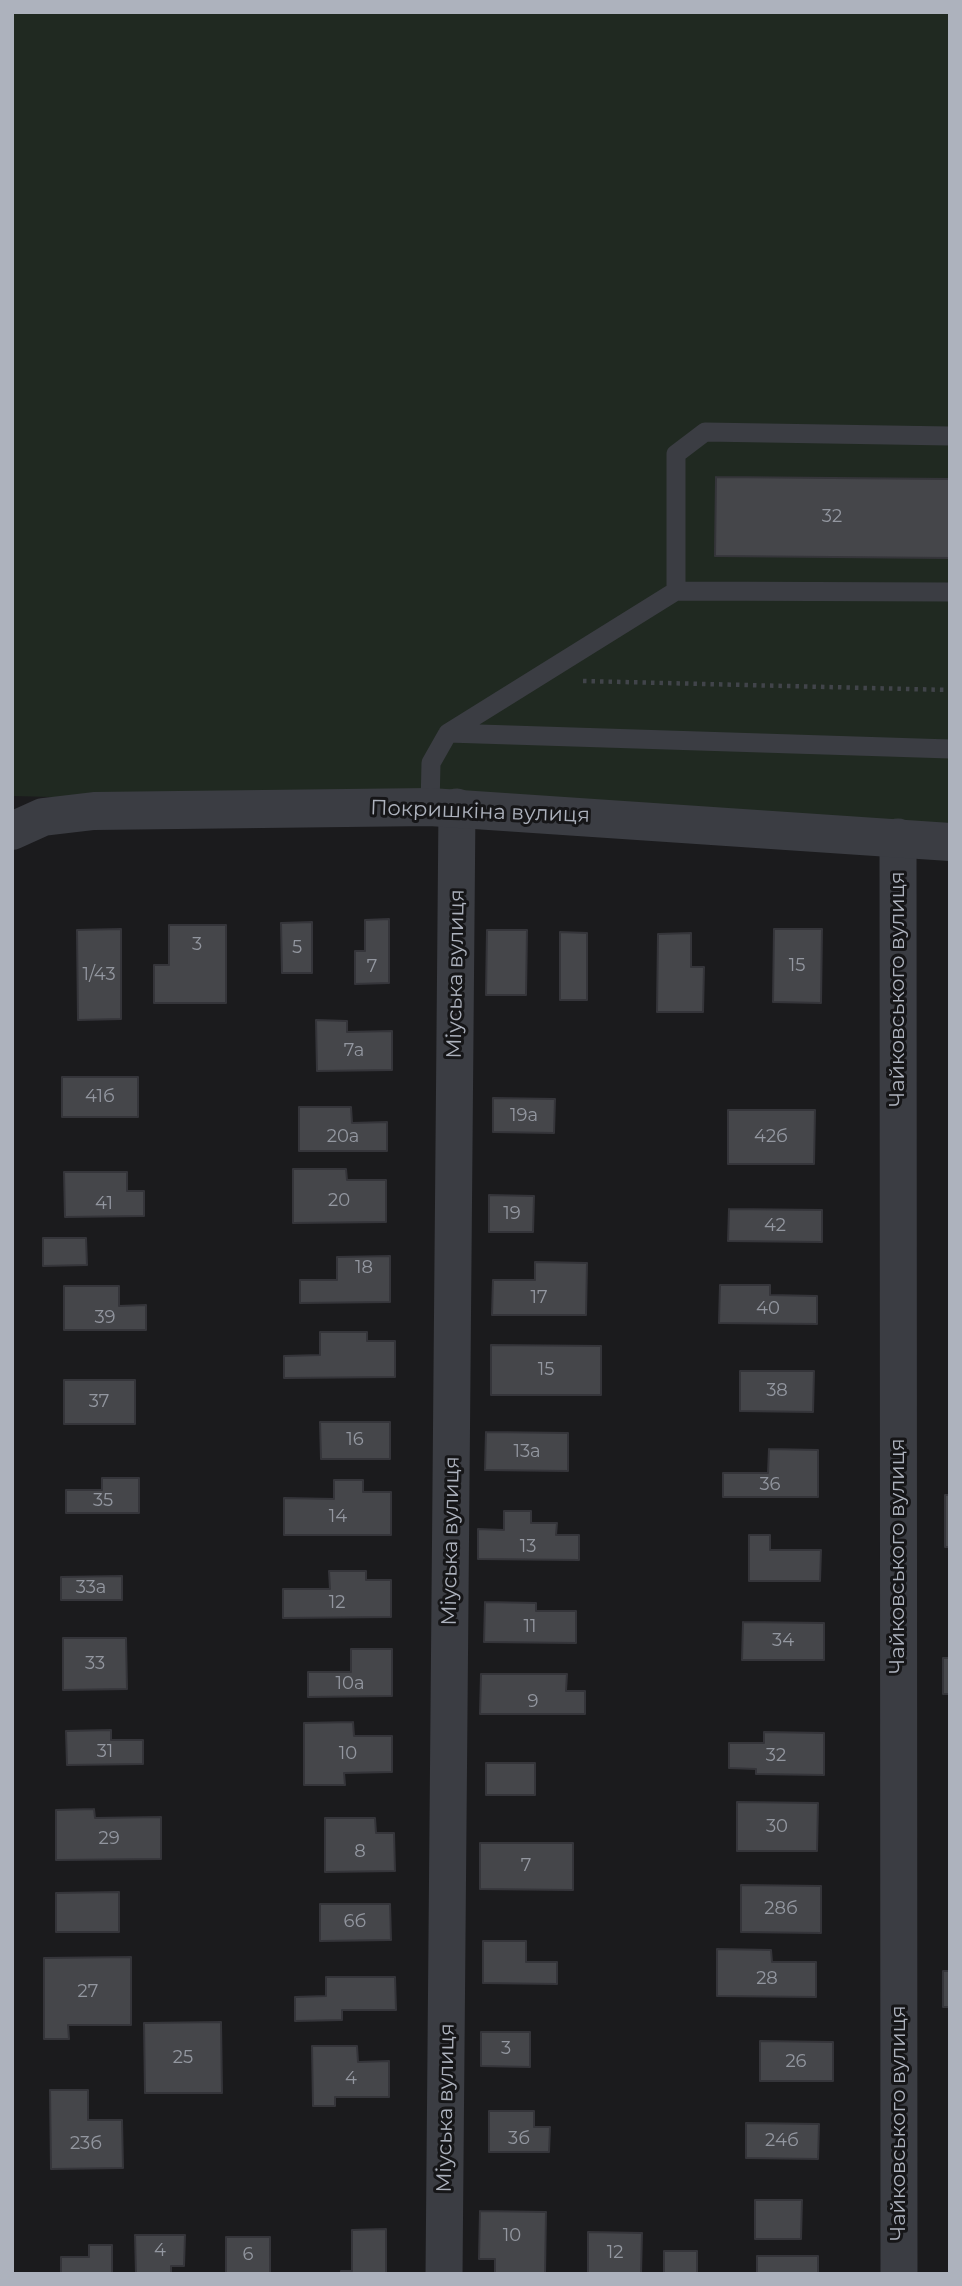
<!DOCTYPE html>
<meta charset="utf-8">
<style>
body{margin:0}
#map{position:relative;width:962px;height:2286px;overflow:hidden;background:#1b1b1d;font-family:Montserrat,sans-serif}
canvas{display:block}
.frame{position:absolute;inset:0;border:14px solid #adb2bd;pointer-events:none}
</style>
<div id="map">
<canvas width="962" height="2286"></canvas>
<div class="frame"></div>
</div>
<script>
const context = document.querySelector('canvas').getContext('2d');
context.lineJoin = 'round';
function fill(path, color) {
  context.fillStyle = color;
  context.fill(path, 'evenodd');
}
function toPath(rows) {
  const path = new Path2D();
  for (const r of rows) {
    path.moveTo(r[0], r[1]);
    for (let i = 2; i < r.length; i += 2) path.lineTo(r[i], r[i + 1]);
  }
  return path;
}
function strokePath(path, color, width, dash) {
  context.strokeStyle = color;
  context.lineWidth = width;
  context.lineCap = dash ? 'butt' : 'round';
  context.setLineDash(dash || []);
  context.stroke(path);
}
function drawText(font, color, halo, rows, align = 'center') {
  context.font = font + ' Montserrat,sans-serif';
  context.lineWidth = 6;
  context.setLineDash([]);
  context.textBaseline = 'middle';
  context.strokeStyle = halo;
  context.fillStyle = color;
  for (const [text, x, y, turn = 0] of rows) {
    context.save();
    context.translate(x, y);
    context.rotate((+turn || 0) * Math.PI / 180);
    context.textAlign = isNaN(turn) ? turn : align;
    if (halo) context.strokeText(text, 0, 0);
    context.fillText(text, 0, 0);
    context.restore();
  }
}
const green = toPath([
 [12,12,950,12,950,842,457,807,12,796]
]);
const building = toPath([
 [716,477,950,479,950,558,715,556,716,477],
 [389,919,389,983,355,984,355,951,365,951,365,920,389,919],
 [312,922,312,973,282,973,281,923,312,922],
 [169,925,226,925,226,1003,154,1003,154,965,169,965,169,925],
 [121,929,121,1019,78,1020,77,930,121,929],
 [774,929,822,929,821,1003,773,1002,774,929],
 [487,930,527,930,526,995,486,995,487,930],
 [560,932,587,933,587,1000,560,1000,560,932],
 [691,933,691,967,704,967,703,1012,657,1012,658,934,691,933],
 [316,1020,347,1021,347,1032,392,1031,392,1070,317,1071,316,1020],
 [62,1077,138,1077,138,1117,62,1117,62,1077],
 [493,1098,555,1099,554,1133,493,1132,493,1098],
 [299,1107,351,1107,352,1123,387,1122,387,1151,299,1151,299,1107],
 [728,1110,815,1110,814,1164,728,1164,728,1110],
 [293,1169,346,1169,347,1180,386,1180,386,1222,293,1223,293,1169],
 [64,1172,127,1172,127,1191,144,1191,144,1216,65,1217,64,1172],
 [489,1195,534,1196,533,1232,489,1232,489,1195],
 [729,1209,822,1210,822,1242,728,1241,729,1209],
 [43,1238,86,1238,87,1265,43,1266,43,1238],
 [390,1256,390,1302,300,1303,300,1280,337,1280,337,1257,390,1256],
 [535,1262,587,1263,586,1315,492,1315,493,1280,535,1280,535,1262],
 [720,1285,770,1285,770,1295,817,1296,817,1324,719,1323,720,1285],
 [64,1286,119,1286,119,1306,146,1305,146,1330,64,1330,64,1286],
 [320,1332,367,1332,367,1341,395,1341,395,1377,284,1378,284,1356,320,1355,320,1332],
 [491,1345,601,1346,601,1395,491,1395,491,1345],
 [740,1371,814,1371,813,1412,740,1411,740,1371],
 [64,1380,135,1380,135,1424,64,1424,64,1380],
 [320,1422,390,1422,390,1459,321,1459,320,1422],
 [486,1432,568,1433,568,1471,485,1470,486,1432],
 [769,1449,818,1450,818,1497,723,1497,723,1473,768,1473,769,1449],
 [102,1478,139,1478,139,1513,66,1513,66,1490,102,1490,102,1478],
 [334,1480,363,1480,363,1492,391,1492,391,1535,284,1535,284,1498,334,1499,334,1480],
 [945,1495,950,1495,950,1547,945,1547,945,1495],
 [504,1511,531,1511,531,1523,557,1523,556,1535,579,1535,579,1560,478,1559,478,1529,504,1530,504,1511],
 [749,1535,770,1535,770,1550,821,1550,820,1581,749,1581,749,1535],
 [329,1571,366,1571,366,1580,391,1580,391,1617,283,1618,283,1589,330,1589,329,1571],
 [122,1576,122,1600,61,1600,61,1577,122,1576],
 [485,1602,536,1603,536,1611,576,1611,576,1643,484,1642,485,1602],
 [743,1622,824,1623,824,1660,742,1660,743,1622],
 [63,1638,126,1638,127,1689,63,1690,63,1638],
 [351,1649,392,1649,392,1696,308,1697,308,1672,351,1672,351,1649],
 [943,1658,950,1658,950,1694,943,1694,943,1658],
 [481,1674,567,1674,566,1691,585,1691,585,1714,480,1714,481,1674],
 [353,1722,354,1736,392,1736,392,1772,344,1773,345,1785,304,1785,304,1723,353,1722],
 [111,1730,111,1740,143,1740,143,1764,67,1765,66,1731,111,1730],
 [764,1732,824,1733,824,1775,756,1774,756,1769,729,1768,729,1743,764,1743,764,1732],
 [486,1763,535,1763,535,1795,486,1795,486,1763],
 [737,1802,818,1803,817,1851,737,1851,737,1802],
 [94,1809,95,1818,161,1817,161,1859,56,1860,56,1810,94,1809],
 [325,1818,375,1818,376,1833,394,1833,395,1871,325,1872,325,1818],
 [480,1843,573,1843,573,1890,480,1889,480,1843],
 [741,1885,821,1886,821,1933,741,1932,741,1885],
 [119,1892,119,1932,56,1932,56,1893,119,1892],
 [320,1904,390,1904,391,1940,320,1941,320,1904],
 [483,1941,526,1941,526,1962,557,1962,557,1984,483,1983,483,1941],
 [717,1949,771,1950,772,1962,816,1962,816,1997,717,1996,717,1949],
 [131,1957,131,2025,68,2025,69,2039,44,2039,44,1958,131,1957],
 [943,1971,950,1971,950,2007,943,2007,943,1971],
 [326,1977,395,1977,396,2010,342,2010,342,2020,295,2021,295,1997,326,1996,326,1977],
 [221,2022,222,2093,145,2093,144,2023,221,2022],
 [481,2032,530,2032,530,2067,481,2066,481,2032],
 [760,2041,833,2042,833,2081,760,2081,760,2041],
 [312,2046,357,2046,358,2062,389,2061,389,2097,335,2097,335,2106,313,2106,312,2046],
 [50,2090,88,2090,88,2120,122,2120,123,2168,51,2169,50,2090],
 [489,2111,534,2111,534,2127,550,2127,549,2152,489,2152,489,2111],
 [746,2123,819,2124,818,2159,746,2158,746,2123],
 [755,2200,802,2200,801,2239,755,2239,755,2200],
 [480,2211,546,2212,545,2274,495,2274,495,2259,479,2259,480,2211],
 [386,2229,386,2274,341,2274,341,2271,352,2271,352,2230,386,2229],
 [588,2232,642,2233,641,2274,588,2274,588,2232],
 [135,2235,185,2235,184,2266,171,2266,171,2274,136,2274,135,2235],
 [226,2237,270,2237,270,2274,226,2274,226,2237],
 [89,2245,112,2245,112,2274,61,2274,61,2257,89,2257,89,2245],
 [664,2251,697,2251,697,2274,664,2274,664,2251],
 [757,2256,818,2256,818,2274,757,2274,757,2256]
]);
const path = toPath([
 [583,681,950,690]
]);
const service = toPath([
 [676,591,950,592],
 [448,733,950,749],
 [430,807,431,763,448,733,676,591,676,454,705,432,950,436]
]);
const minor = toPath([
 [898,837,899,2274],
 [444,2274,457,807]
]);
const tertiary = toPath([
 [12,831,43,817,94,811,430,807,950,842]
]);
const numberNames = [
 ["32",832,517],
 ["3",197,945],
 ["5",297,948],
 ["15",797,966],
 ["7",372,967],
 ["1/43",99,975],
 ["7а",354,1051],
 ["41б",100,1097],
 ["19а",524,1116],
 ["20а",343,1137],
 ["42б",771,1137],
 ["20",339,1201],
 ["41",104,1204],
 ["19",512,1214],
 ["42",775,1226],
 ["18",364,1268],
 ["17",539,1298],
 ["40",768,1309],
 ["39",105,1318],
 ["15",546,1370],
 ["38",777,1391],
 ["37",99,1402],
 ["16",355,1440],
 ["13а",527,1452],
 ["36",770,1485],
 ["35",103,1501],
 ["14",338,1517],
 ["13",528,1547],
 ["33а",91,1588],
 ["12",337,1603],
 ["11",530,1627],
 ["34",783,1641],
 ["33",95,1664],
 ["10а",350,1684],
 ["9",533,1702],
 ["31",105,1752],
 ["10",348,1754],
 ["32",776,1756],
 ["30",777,1827],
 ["29",109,1839],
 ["8",360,1852],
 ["7",526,1866],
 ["28б",781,1909],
 ["6б",355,1922],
 ["28",767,1979],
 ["27",88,1992],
 ["3",506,2049],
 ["25",183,2058],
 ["26",796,2062],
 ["4",351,2079],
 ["3б",519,2139],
 ["24б",782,2141],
 ["23б",86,2144],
 ["10",512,2236],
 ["4",160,2251],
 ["12",615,2253],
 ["6",248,2255]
];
const streetNames = [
 ["Покришкіна вулиця",480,812,2],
 ["Міуська вулиця",456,974,-89],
 ["Чайковського вулиця",898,989,-90],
 ["Міуська вулиця",451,1541,-89],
 ["Чайковського вулиця",898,1556,-90],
 ["Міуська вулиця",446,2108,-89],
 ["Чайковського вулиця",899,2123,-90]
];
fill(green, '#202921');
fill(building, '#45464a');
strokePath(building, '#35353a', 2);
strokePath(path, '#41444a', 4.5, [3.5, 5]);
strokePath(service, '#3b3d43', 19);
strokePath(minor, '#3b3d43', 37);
strokePath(tertiary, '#3b3d43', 38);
drawText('18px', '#9397a0', null, numberNames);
drawText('21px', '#adb2bd', '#161618', streetNames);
</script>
